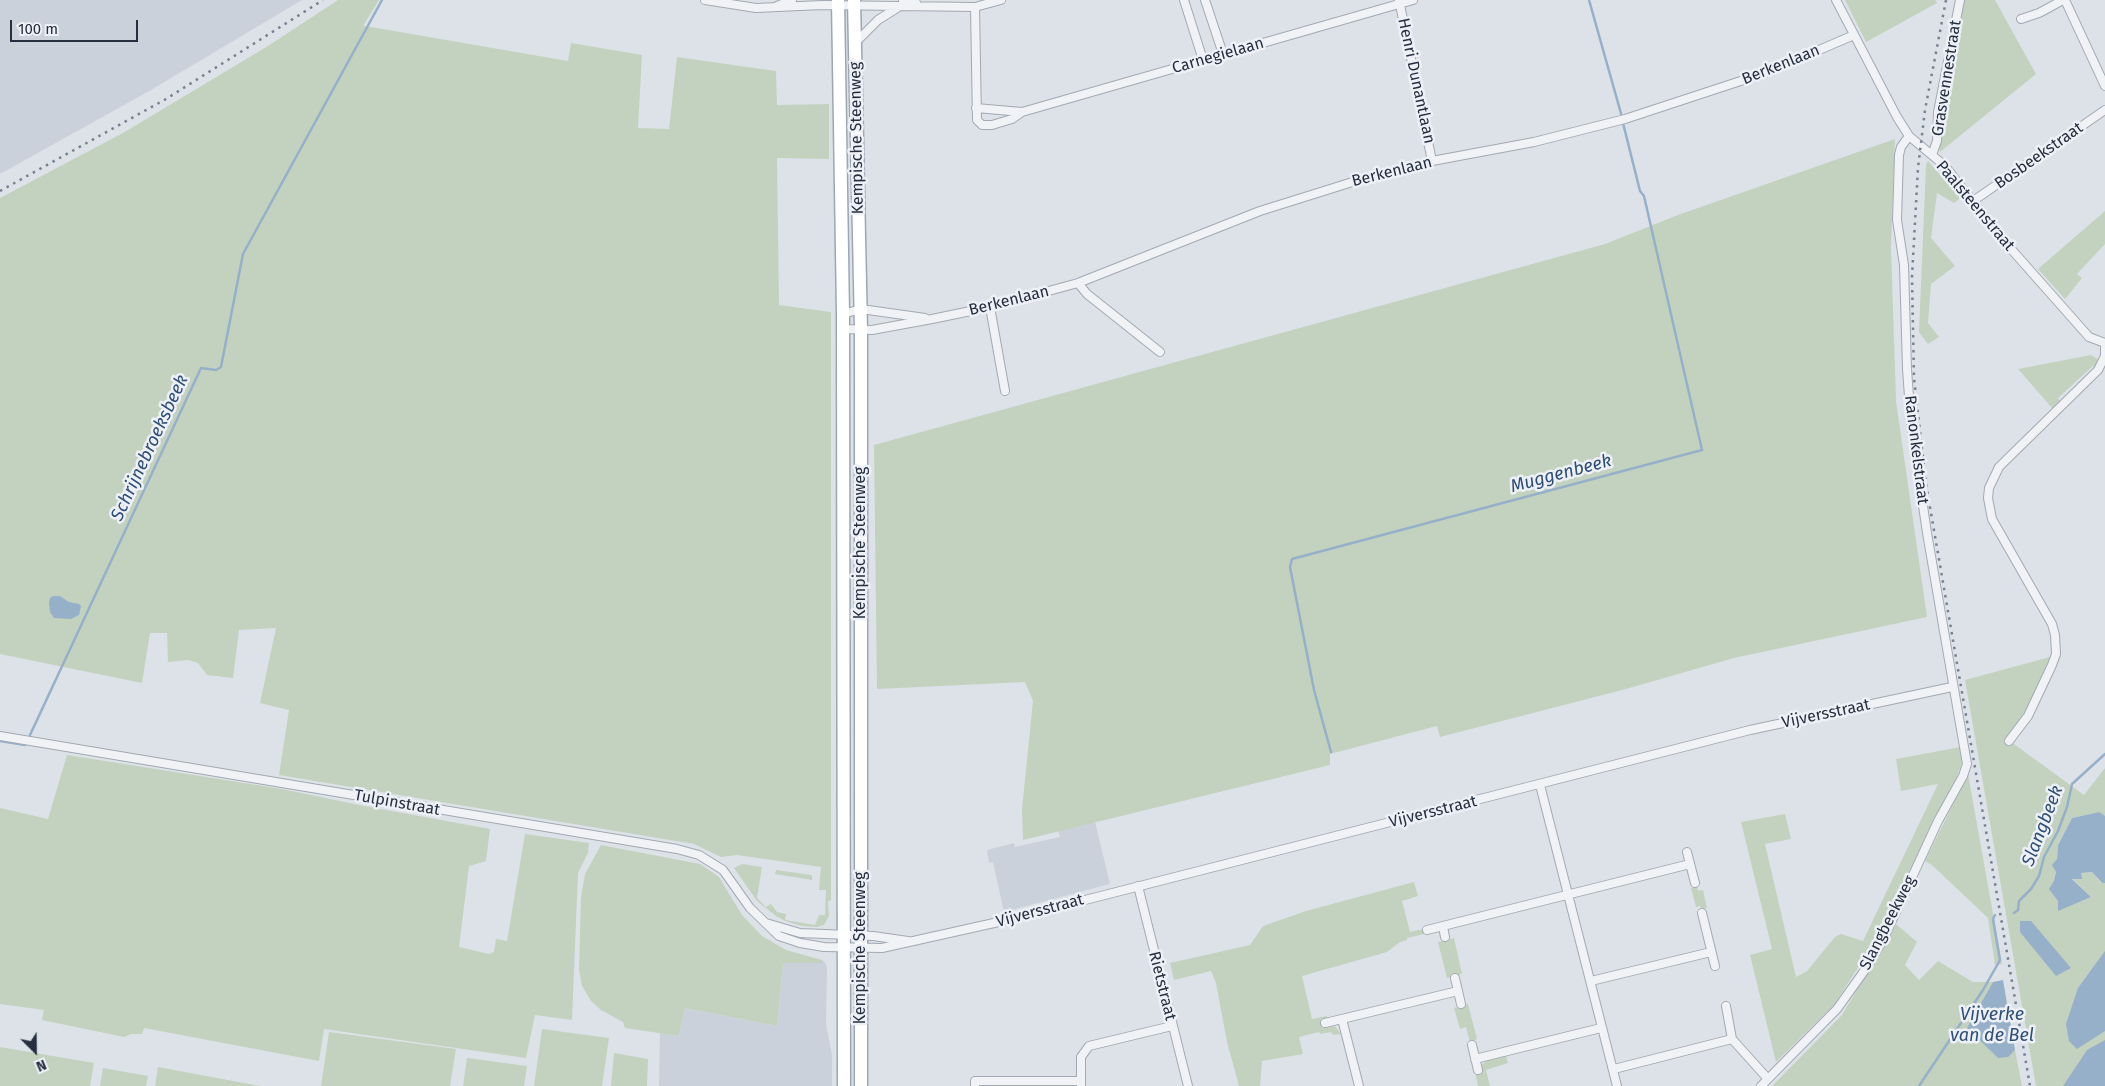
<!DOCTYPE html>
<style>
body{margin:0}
#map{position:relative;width:2105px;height:1086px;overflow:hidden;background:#dde2e8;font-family:"Fira Sans",sans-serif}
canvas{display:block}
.north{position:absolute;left:10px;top:1026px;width:50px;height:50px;-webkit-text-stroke:4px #edf0f6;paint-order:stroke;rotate:157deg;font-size:14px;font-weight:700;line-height:20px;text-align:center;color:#262f3f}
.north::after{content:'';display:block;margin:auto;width:18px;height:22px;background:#262f3f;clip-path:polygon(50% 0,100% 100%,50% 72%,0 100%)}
.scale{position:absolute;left:10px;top:20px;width:128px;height:22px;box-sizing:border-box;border:2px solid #262f3f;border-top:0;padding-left:6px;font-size:15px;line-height:18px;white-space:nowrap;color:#262f3f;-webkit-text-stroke:4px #edf0f6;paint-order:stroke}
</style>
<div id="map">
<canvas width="2105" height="1086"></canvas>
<div class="north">N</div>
<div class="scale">100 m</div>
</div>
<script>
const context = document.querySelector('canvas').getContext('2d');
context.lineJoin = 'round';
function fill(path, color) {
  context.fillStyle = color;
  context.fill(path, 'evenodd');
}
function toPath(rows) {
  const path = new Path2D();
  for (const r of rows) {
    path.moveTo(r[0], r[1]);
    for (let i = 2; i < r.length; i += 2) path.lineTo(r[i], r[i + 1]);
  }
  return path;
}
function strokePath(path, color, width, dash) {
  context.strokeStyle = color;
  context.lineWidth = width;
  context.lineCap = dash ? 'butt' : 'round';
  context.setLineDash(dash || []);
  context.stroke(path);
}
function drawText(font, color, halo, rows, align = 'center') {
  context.font = font + ' "Fira Sans",sans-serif';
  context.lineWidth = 5;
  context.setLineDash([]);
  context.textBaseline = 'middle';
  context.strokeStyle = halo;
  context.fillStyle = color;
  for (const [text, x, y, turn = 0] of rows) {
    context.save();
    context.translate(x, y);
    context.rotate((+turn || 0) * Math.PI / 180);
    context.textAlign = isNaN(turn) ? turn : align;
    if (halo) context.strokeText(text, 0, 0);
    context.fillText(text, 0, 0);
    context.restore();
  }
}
const built = toPath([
 [0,0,302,0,151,90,0,174],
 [1095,822,1110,884,1004,912,993,862,989,863,987,850,1014,843,1015,847,1060,837,1058,830],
 [822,960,825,962,827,968,826,1024,832,1055,832,1086,659,1086,660,1033,679,1036,685,1008,777,1026,783,963,821,963]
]);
const green = toPath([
 [338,0,379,0,363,26,371,27,568,61,571,43,642,55,638,128,669,129,677,57,776,71,777,105,829,104,829,159,777,158,779,305,831,312,831,900,828,901,829,916,824,925,817,927,802,926,785,921,776,916,757,901,734,868,742,864,762,867,757,898,766,907,771,904,777,912,786,914,785,920,815,925,819,915,825,915,826,890,819,890,821,867,737,855,721,857,694,844,279,775,289,710,260,703,276,628,239,630,233,678,207,675,198,663,188,660,168,662,167,633,150,633,142,683,0,654,0,198,123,133,268,46],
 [1845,0,1935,0,1937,3,1866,42],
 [1963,0,1995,0,2036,74,1940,152,1939,135,1941,114],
 [1895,139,1891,247,1896,401,1927,617,1734,658,1626,689,1440,737,1437,726,1330,754,1330,765,1023,840,1022,809,1033,701,1025,682,877,689,874,445,1605,244,1678,215],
 [1928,161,1960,198,1954,203,1937,193,1931,238,1955,266,1931,284,1928,323,1939,337,1928,344,1919,332,1926,165],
 [2105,211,2105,244,2077,274,2082,278,2065,299,2038,269],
 [2091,355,2099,360,2096,369,2093,366,2058,398,2061,402,2053,409,2018,369],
 [2050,657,2027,708,2007,739,2084,795,2105,768,2105,818,2099,812,2072,818,2058,844,2054,893,2058,901,2058,910,2091,897,2072,878,2081,873,2092,872,2101,883,2105,883,2105,1086,2036,1086,1965,680],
 [1961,747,1962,763,1951,792,1861,963,1834,1005,1776,1062,1750,955,1772,949,1741,822,1785,814,1791,839,1765,844,1796,977,1807,971,1835,937,1841,934,1863,941,1938,784,1901,791,1896,759],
 [67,755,282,789,359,805,490,829,486,861,469,866,459,947,489,954,494,952,496,939,507,941,525,834,589,843,588,853,578,873,572,1020,535,1015,526,1058,324,1029,319,1061,144,1028,142,1034,131,1034,124,1037,42,1020,44,1010,0,1004,0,808,48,819],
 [1968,774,2002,964,1995,965,1988,918,1933,866,1925,861],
 [601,845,700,864,719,877,742,915,762,936,786,950,822,960,822,963,783,963,777,1026,685,1008,679,1036,625,1028,623,1022,601,1010,591,1001,582,986,579,970,581,897,585,874],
 [776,870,812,875,812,880,775,874],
 [1414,882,1418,896,1402,901,1410,932,1424,929,1424,934,1407,938,1407,940,1400,942,1387,952,1302,976,1312,1019,1327,1016,1327,1018,1321,1020,1322,1028,1335,1026,1341,1034,1333,1035,1331,1032,1320,1034,1319,1032,1299,1037,1303,1054,1262,1061,1260,1086,1239,1086,1227,1042,1216,983,1211,971,1174,980,1170,963,1250,945,1263,926,1306,911],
 [1697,886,1698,891,1703,890,1707,908,1701,909,1700,906,1696,907,1691,888],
 [1896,924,1917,942,1905,965,1919,980,1938,961,1973,982,1993,982,1968,1028,1998,1058,2015,1050,2022,1086,1772,1086,1842,1015],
 [1454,938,1462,974,1447,978,1438,942],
 [1468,1004,1477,1039,1470,1043,1466,1027,1460,1029,1454,1008],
 [542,1029,609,1038,602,1086,534,1086],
 [329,1032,456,1049,450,1086,321,1086],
 [0,1047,94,1063,90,1086,0,1086],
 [614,1053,648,1059,647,1086,611,1086],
 [1506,1055,1508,1063,1486,1070,1490,1086,1478,1086,1475,1072,1482,1070,1482,1065,1486,1061],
 [467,1058,527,1066,524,1086,463,1086],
 [158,1067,260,1086,155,1086],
 [103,1068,148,1076,146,1086,100,1086]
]);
const water = toPath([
 [53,596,60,596,69,602,79,604,81,606,79,615,71,619,54,618,50,612,49,602,50,598],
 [2099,812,2105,816,2105,883,2102,883,2092,872,2081,873,2082,879,2072,879,2091,897,2058,911,2058,901,2049,889,2054,881,2056,872,2052,865,2057,859,2058,845,2072,818],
 [2020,921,2031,921,2071,968,2056,976,2020,932],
 [2105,951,2105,1031,2077,1049,2069,1041,2066,1024,2078,988],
 [2003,980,2015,1050,2008,1057,1998,1058,1967,1028,1993,982],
 [2105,1040,2105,1086,2063,1086,2087,1050]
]);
const stream = toPath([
 [1589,0,1622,117],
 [30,735,201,368,216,370,221,367,243,254,382,0],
 [0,741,25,745],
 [1331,752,1314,690,1290,567,1292,559,1702,450,1644,196,1640,191,1623,123],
 [2014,913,2018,910,2019,901,2031,889,2039,876,2044,857,2058,831,2067,807,2072,784,2105,754],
 [1919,1086,1983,990,2000,960,1993,919,1995,915]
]);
const minor = toPath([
 [705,0,756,8,822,5,975,7,1001,0],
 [903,0,916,3],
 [1184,0,1203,60],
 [1205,0,1223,54],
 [1399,0,1432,161],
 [1836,0,1897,117,1909,136,1945,166,2004,241,2089,337,2105,343],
 [2065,0,2105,86],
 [777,6,792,0],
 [975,7,977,120,982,125,992,125,1012,119,1022,112,1413,0],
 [2021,19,2039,13,2063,0],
 [856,42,878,20,897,8],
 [976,108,1022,112],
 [1932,155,1937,141,1938,112,1960,0],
 [1973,201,2105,110],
 [1078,283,1087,294,1160,352],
 [990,307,1005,391],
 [843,314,861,309,925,318],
 [843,329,872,330,932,319,990,307,1078,283,1260,211,1362,179,1432,161,1534,142,1625,119,1768,72,1854,35],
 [0,736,677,849,699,855,723,870,750,908,779,936,800,943,824,947,882,948,1003,921,1750,730,1952,687],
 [2009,741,2028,716,2052,665,2056,654,2055,635,2052,624,1992,519,1988,498,1989,488,1999,467,2098,370,2105,356,2105,345],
 [1540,785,1617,1086],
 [1687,852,1695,883],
 [1138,886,1188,1086],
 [1702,913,1715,966],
 [766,923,800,933,873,936,908,941],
 [1443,926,1445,937],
 [1427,930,1690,864],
 [1455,978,1461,1004],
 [1591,981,1711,952],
 [1726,1006,1732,1039,1768,1079],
 [1342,1019,1359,1086],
 [1325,1023,1458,991],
 [1472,1045,1478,1070],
 [1475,1059,1601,1028],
 [1614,1069,1732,1039],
 [975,1086,975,1081,1081,1081],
 [1081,1086,1081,1057,1089,1046,1172,1026],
 [1761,1086,1837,1009,1867,967,1883,940,1938,821,1963,776,1967,764,1927,533,1911,424,1907,369,1904,265,1897,220,1899,155,1901,147,1909,136]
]);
const primary = toPath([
 [838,0,843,314,844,1086],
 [854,0,861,330,861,1086]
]);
const rail = toPath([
 [1946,0,1925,110,1918,168,1912,277,1914,378,1926,484,2030,1086],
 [0,191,166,99,323,0]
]);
const streetNames = [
 ["Carnegielaan",1218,56,-16],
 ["Berkenlaan",1781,65,-22],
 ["Grasvennestraat",1947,78,-81],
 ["Henri Dunantlaan",1416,81,78],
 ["Kempische Steenweg",857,138,-91],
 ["Bosbeekstraat",2039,156,-35],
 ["Berkenlaan",1392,172,-14],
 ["Paalsteenstraat",1975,206,50],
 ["Berkenlaan",1009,301,-14],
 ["Ranonkelstraat",1916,450,83],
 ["Kempische Steenweg",861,543,-90],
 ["Vijversstraat",1826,714,-12],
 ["Tulpinstraat",397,803,10],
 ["Vijversstraat",1433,812,-14],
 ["Vijversstraat",1040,911,-15],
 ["Slangbeekweg",1888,923,-63],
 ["Kempische Steenweg",861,948,-90],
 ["Rietstraat",1162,986,76]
];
const waterNames = [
 ["Schrijnebroeksbeek",150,448,-65],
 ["Muggenbeek",1561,474,-15],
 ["Slangbeek",2043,826,-69],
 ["Vijverke",1992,1015],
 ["van de Bel",1992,1036]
];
fill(built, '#cbd1da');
fill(green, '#c3d2be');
fill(water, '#96b0ca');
strokePath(stream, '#96b0ca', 2.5);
strokePath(minor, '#a2a9b2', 10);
strokePath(primary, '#9ca6b4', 15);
strokePath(minor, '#f0f2f6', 8);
strokePath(primary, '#fff', 12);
strokePath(rail, '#768192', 2.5, [2.5, 5]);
drawText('16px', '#262f3f', '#edf0f6', streetNames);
drawText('italic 18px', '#2e4e75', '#edf0f6', waterNames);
</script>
